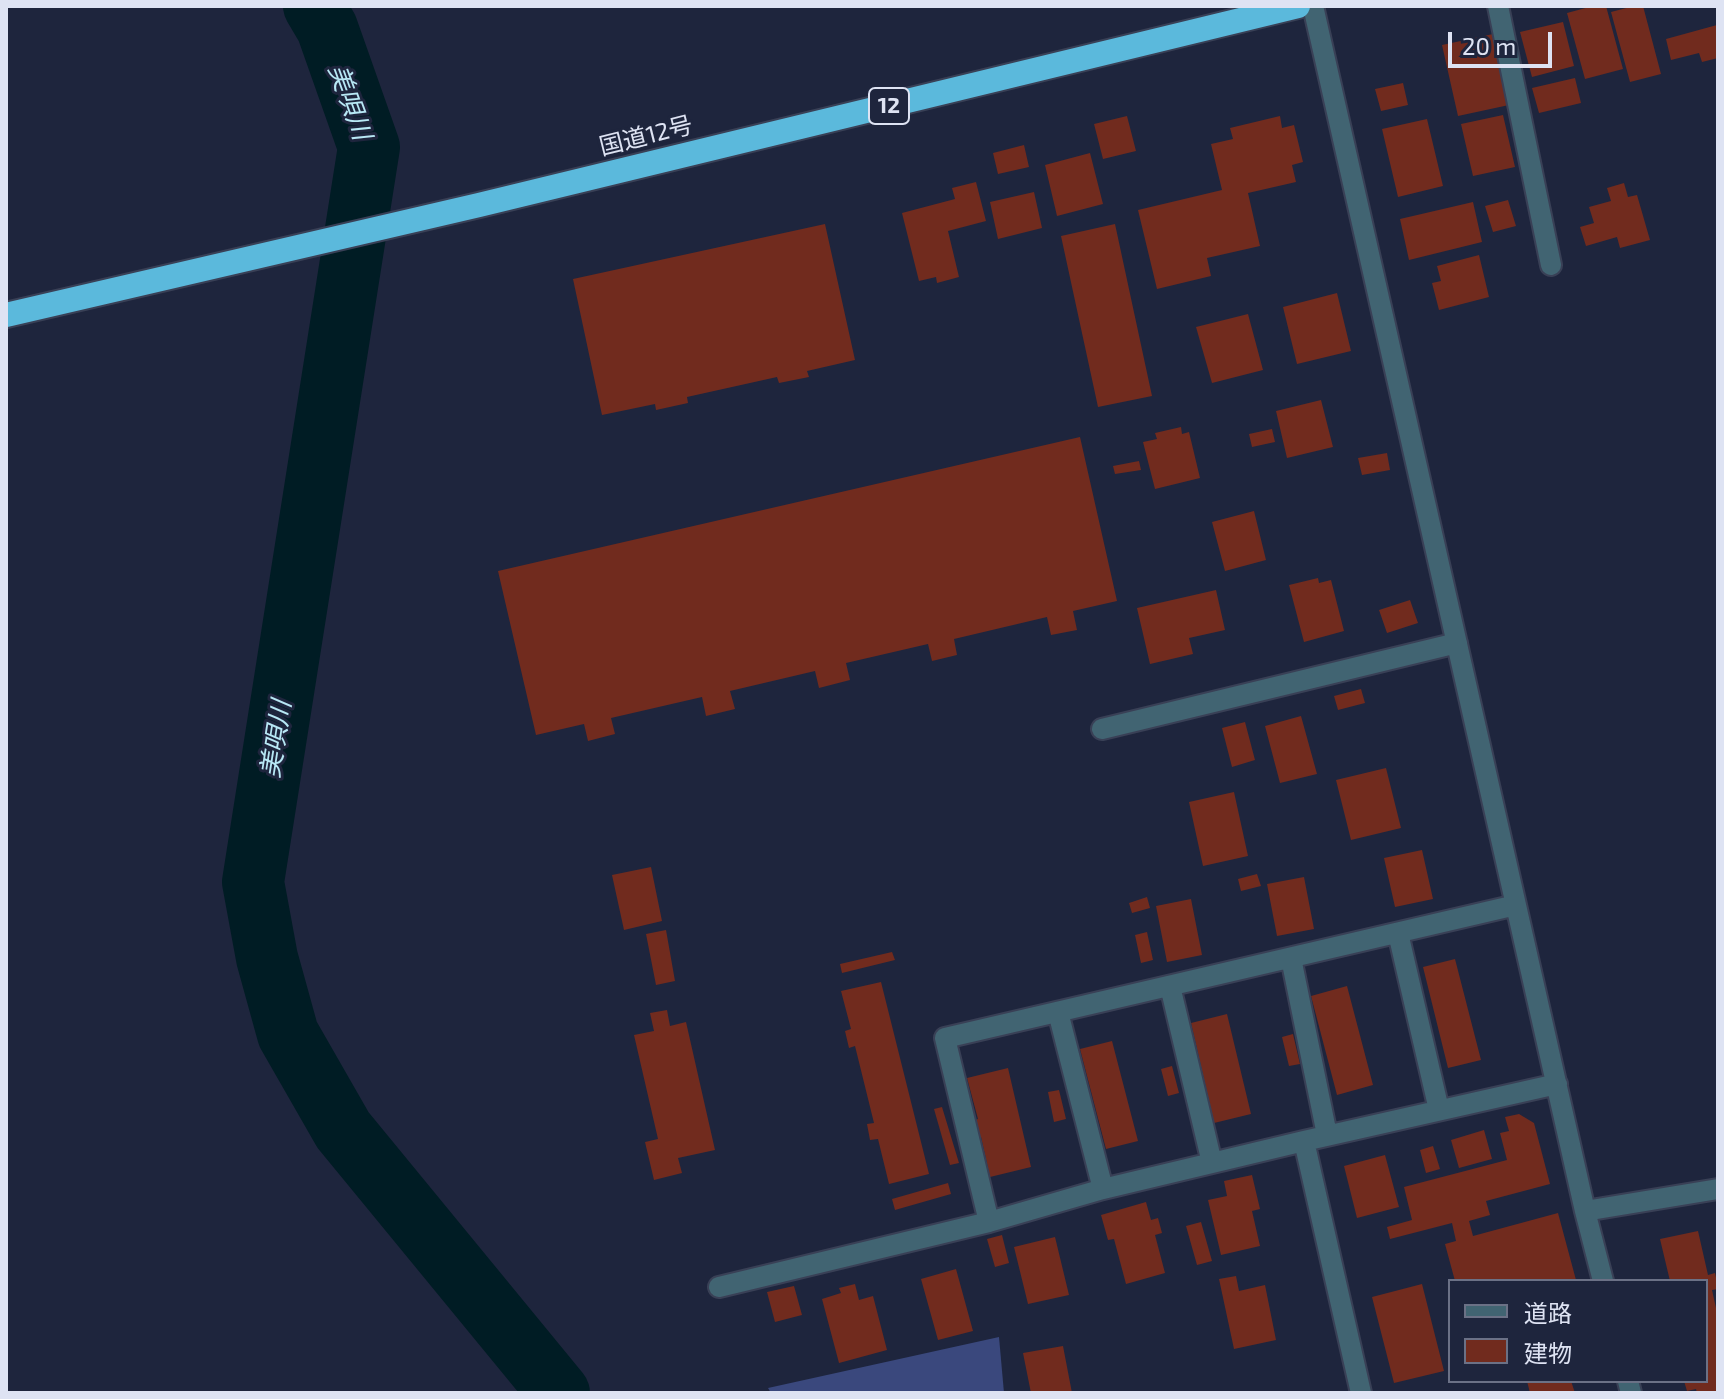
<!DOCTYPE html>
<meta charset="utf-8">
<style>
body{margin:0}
#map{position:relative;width:1724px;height:1399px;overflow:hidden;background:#1e253d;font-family:"Exo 2","Noto Sans JP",sans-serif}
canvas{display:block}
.frame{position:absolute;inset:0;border:8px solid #dee3f3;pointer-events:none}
.legend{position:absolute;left:1448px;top:1279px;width:260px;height:104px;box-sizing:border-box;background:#1e253d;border:2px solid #6b7186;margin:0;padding:10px 14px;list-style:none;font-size:24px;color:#dee3f3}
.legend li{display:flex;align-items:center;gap:16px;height:40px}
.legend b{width:40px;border:2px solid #6b7186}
.scale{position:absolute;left:1448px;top:32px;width:104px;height:36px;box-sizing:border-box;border:4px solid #dee3f3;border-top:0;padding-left:10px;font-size:24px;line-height:28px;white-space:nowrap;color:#dee3f3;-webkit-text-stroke:6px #1e253d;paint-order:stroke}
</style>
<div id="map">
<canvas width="1724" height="1399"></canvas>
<div class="frame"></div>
<ul class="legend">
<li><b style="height:10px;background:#416472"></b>道路</li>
<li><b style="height:22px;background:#712b1e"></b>建物</li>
</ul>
<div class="scale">20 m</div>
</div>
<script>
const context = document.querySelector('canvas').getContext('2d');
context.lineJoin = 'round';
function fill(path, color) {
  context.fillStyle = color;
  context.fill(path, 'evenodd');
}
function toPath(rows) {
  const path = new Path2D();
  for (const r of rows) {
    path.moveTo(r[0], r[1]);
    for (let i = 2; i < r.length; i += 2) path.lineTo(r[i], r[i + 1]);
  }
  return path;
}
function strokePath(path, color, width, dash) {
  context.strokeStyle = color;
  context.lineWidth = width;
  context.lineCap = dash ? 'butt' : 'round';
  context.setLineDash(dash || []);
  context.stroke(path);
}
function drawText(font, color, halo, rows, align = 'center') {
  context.font = font + ' "Exo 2","Noto Sans JP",sans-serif';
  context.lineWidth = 6;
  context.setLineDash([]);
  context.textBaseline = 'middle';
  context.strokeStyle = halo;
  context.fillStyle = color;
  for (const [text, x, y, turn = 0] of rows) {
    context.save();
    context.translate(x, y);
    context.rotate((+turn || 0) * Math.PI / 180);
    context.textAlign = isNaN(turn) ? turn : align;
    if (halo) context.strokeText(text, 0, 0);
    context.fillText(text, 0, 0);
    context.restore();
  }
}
const green = toPath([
 [999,1337,1004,1393,771,1393,768,1388]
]);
const river = toPath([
 [314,6,327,28,369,147,253,882,267,958,288,1034,343,1130,559,1393]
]);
const building = toPath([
 [1593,6,1606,6,1623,69,1585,79,1567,13],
 [1634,6,1643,6,1661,74,1630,82,1611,12],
 [1563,22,1574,66,1532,77,1520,32],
 [1717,25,1718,58,1702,62,1699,53,1671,60,1666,39],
 [1493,34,1509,105,1458,116,1442,45],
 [1575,78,1581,103,1539,113,1532,88],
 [1403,83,1408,105,1381,111,1375,89],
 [1503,115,1515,167,1473,176,1461,124],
 [1127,116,1136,151,1103,159,1094,124],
 [1280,116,1282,128,1294,125,1303,162,1292,165,1296,182,1248,193,1260,246,1207,258,1211,276,1157,289,1138,210,1222,190,1211,144,1233,139,1230,128],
 [1427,119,1443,186,1398,197,1382,129],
 [1024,145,1029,167,998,174,993,153],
 [1090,153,1103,204,1057,216,1045,165],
 [976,182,986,221,948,231,959,277,937,283,936,277,919,281,902,213,955,199,952,188],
 [1624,183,1628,197,1637,195,1650,240,1620,248,1617,237,1586,246,1580,227,1594,223,1589,207,1611,201,1607,188],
 [1034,192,1042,228,998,239,990,202],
 [1508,200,1516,226,1493,232,1485,206],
 [1473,202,1482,242,1409,260,1400,219],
 [825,224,855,360,807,371,809,377,779,383,777,377,687,397,688,403,656,410,655,404,602,415,573,279],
 [1115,224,1152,396,1098,407,1061,236],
 [1479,255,1489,297,1439,310,1432,283,1441,281,1437,266],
 [1337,293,1351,351,1297,364,1283,307],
 [1248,314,1263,370,1212,383,1196,327],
 [1321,400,1333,447,1287,458,1276,411],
 [1181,427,1182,434,1189,432,1200,478,1155,489,1143,442,1157,439,1155,433],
 [1272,429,1275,442,1252,447,1249,434],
 [1080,437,1117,601,1073,611,1077,630,1051,635,1047,617,954,639,957,655,932,661,928,644,846,663,850,680,819,688,815,671,730,691,735,709,706,716,702,697,611,718,615,734,588,741,584,724,536,735,498,571],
 [1387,453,1390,470,1362,475,1358,458],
 [1139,461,1141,470,1115,474,1113,466],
 [1254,511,1266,560,1225,571,1212,522],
 [1318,578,1319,583,1331,580,1344,631,1304,642,1289,585],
 [1216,590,1225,630,1189,638,1193,654,1150,664,1137,608],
 [1410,600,1418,623,1387,633,1379,610],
 [1361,689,1365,703,1338,710,1334,696],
 [1301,716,1317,774,1280,783,1265,726],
 [1245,722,1255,760,1232,767,1222,728],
 [1386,768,1401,828,1351,840,1336,780],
 [1234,792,1248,856,1203,866,1189,802],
 [1422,850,1433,899,1395,907,1384,858],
 [651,867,662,921,624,930,612,875],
 [1257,874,1261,886,1241,891,1238,879],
 [1304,877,1314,929,1277,936,1267,884],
 [1147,897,1150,908,1132,913,1129,903],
 [1191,899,1202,955,1167,962,1156,906],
 [666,930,675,981,656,985,646,934],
 [1147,932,1153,960,1141,963,1135,935],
 [892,952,895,960,842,973,840,964],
 [1455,959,1481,1060,1448,1068,1423,967],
 [881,982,929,1174,889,1184,878,1139,870,1140,867,1124,874,1123,855,1046,849,1048,845,1031,851,1029,841,991],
 [1347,986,1373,1085,1337,1095,1311,996],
 [667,1010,670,1026,686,1022,715,1150,678,1158,682,1173,654,1180,645,1142,658,1139,634,1035,654,1031,650,1013],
 [1227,1014,1251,1114,1214,1123,1191,1023],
 [1293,1034,1300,1064,1289,1066,1282,1037],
 [1112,1041,1138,1141,1106,1149,1080,1049],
 [1172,1066,1179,1093,1168,1096,1161,1069],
 [1008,1068,1031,1167,990,1177,981,1137,975,1138,972,1121,978,1119,967,1078],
 [1059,1090,1066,1119,1054,1122,1048,1092],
 [942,1107,959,1163,950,1165,934,1109],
 [1519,1114,1534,1123,1550,1184,1486,1201,1490,1215,1469,1221,1473,1236,1558,1213,1576,1280,1455,1281,1445,1244,1456,1241,1452,1223,1390,1239,1387,1227,1412,1220,1404,1187,1507,1160,1500,1133,1509,1131,1505,1117],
 [1484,1130,1492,1159,1459,1168,1451,1140],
 [1433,1146,1440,1169,1426,1173,1420,1150],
 [1385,1155,1399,1207,1357,1218,1344,1166],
 [1252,1175,1260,1209,1252,1211,1260,1246,1221,1255,1208,1200,1227,1196,1224,1181],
 [948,1183,951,1194,895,1210,892,1199],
 [1146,1202,1151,1220,1158,1218,1162,1233,1155,1235,1165,1273,1126,1284,1114,1239,1108,1240,1101,1215],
 [1201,1222,1212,1261,1197,1265,1186,1226],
 [1698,1231,1708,1275,1715,1273,1718,1287,1718,1289,1712,1290,1718,1317,1718,1393,1697,1393,1696,1389,1687,1391,1684,1381,1706,1381,1706,1281,1670,1281,1660,1239],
 [1002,1235,1009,1263,995,1267,987,1239],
 [1055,1237,1069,1295,1028,1304,1014,1247],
 [956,1269,973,1331,938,1340,921,1279],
 [1236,1276,1239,1291,1265,1285,1276,1340,1234,1349,1219,1279],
 [855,1284,859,1300,873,1296,887,1350,839,1363,822,1299,841,1293,839,1288],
 [1422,1284,1444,1371,1394,1383,1372,1297],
 [794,1286,802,1315,775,1322,767,1292],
 [1063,1346,1072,1393,1031,1393,1023,1353],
 [1527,1381,1571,1381,1575,1393,1530,1393]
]);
const minor = toPath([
 [1313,6,1585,1211,1603,1281],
 [1498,6,1551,265],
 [1102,729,1457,643],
 [1398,933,1439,1110],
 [1291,958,1327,1135],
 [1170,986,1212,1163],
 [1058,1012,1103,1189],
 [1304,1141,1361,1393],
 [1585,1211,1718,1189],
 [989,1222,945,1038,1516,905],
 [719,1287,989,1222,1103,1189,1304,1141,1557,1084],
 [1628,1381,1631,1393]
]);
const highway = toPath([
 [6,315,479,205,1298,6]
]);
const shields = [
 [889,106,40]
];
const shieldNames = [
 ["12",889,106]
];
const streetNames = [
 ["国道12号",646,136,-14]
];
const waterNames = [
 ["美唄川",350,102,70],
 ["美唄川",276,739,-81]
];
fill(green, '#3a487d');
strokePath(river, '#001c24', 62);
fill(building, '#712b1e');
strokePath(minor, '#394056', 24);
strokePath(highway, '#394056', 28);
strokePath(minor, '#416472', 20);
strokePath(highway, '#5bb9dc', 24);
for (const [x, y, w] of shields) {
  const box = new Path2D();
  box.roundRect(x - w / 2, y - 18, w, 36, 6);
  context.fillStyle = '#1e253d';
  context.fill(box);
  strokePath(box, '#dee3f3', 2);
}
drawText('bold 22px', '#dee3f3', null, shieldNames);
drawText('24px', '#dee3f3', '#1e253d', streetNames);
drawText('italic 26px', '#b8e8f5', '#1e253d', waterNames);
</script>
